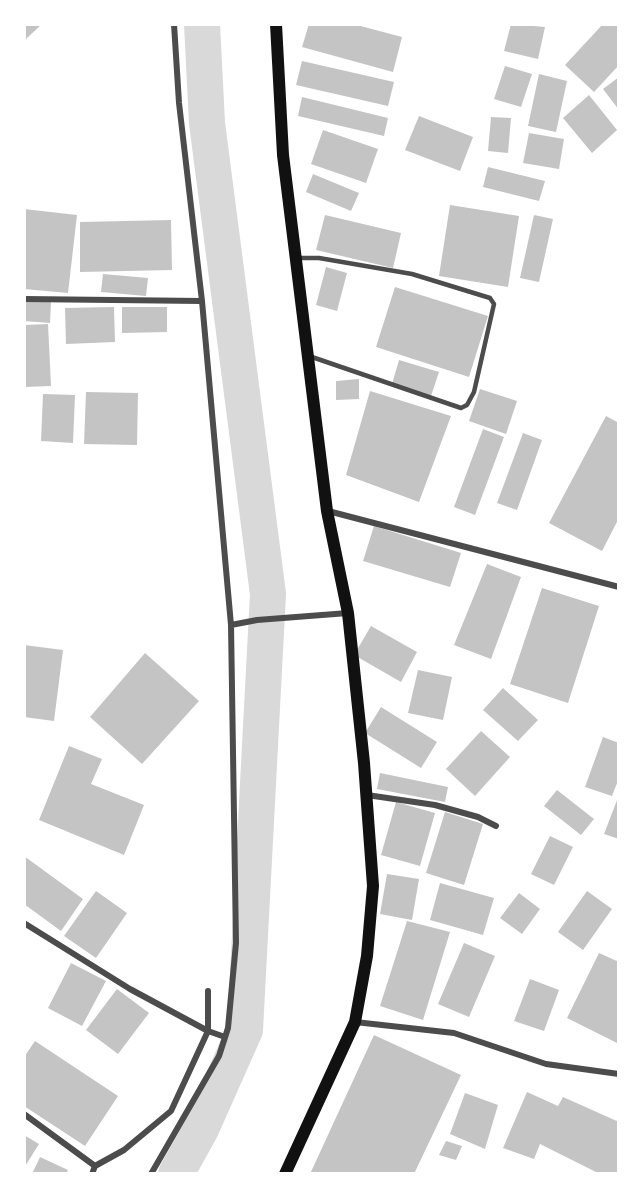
<!DOCTYPE html>
<style>
body{margin:0}
#map{position:relative;width:643px;height:1198px;overflow:hidden;background:#fff;font-family:Figtree,sans-serif}
canvas{display:block}
.frame{position:absolute;inset:0;border:26px solid #fff;pointer-events:none}
</style>
<div id="map">
<canvas width="643" height="1198"></canvas>
<div class="frame"></div>
</div>
<script>
const context = document.querySelector('canvas').getContext('2d');
context.lineJoin = 'round';
function toPath(rows) {
  const path = new Path2D();
  for (const r of rows) {
    path.moveTo(r[0], r[1]);
    for (let i = 2; i < r.length; i += 2) path.lineTo(r[i], r[i + 1]);
  }
  return path;
}
function strokePath(path, color, width, dash) {
  context.strokeStyle = color;
  context.lineWidth = width;
  context.lineCap = dash ? 'butt' : 'round';
  context.setLineDash(dash || []);
  context.stroke(path);
}
function fill(path, color) {
  context.fillStyle = color;
  context.fill(path, 'evenodd');
}
const canal = toPath([
 [176,1174,201,1129,245,1030,268,594,207,123,202,24]
]);
const building = toPath([
 [24,24,42,24,25,40],
 [309,24,353,24,402,37,393,72,302,47],
 [511,24,545,27,538,59,504,51],
 [603,24,619,24,619,65,594,92,565,65],
 [302,61,394,82,388,106,296,85],
 [505,66,532,74,521,107,494,99],
 [539,74,567,81,556,132,528,126],
 [619,77,619,110,603,89],
 [589,95,617,130,592,153,563,118],
 [302,97,388,118,384,136,298,116],
 [419,116,473,137,460,171,405,150],
 [491,117,511,118,508,153,488,151],
 [323,130,378,149,366,183,311,164],
 [529,133,564,139,559,169,523,163],
 [488,167,545,181,539,201,483,187],
 [313,174,359,193,351,211,306,192],
 [450,205,519,216,508,287,439,276],
 [24,209,77,215,68,293,24,289],
 [325,215,401,233,393,268,316,250],
 [534,215,553,219,539,282,520,278],
 [171,220,172,270,80,272,80,222],
 [326,267,347,273,337,311,316,305],
 [103,274,148,278,146,296,101,292],
 [395,287,488,316,469,377,376,347],
 [24,300,51,301,50,323,24,321],
 [114,307,115,342,66,344,65,308],
 [122,307,167,307,167,332,122,333],
 [48,324,51,386,24,387,24,325],
 [399,360,439,372,431,396,392,384],
 [359,379,359,399,336,400,336,381],
 [480,389,517,401,506,434,469,421],
 [370,391,451,416,419,502,346,475],
 [86,392,138,393,137,445,84,444],
 [43,394,75,395,73,443,41,441],
 [606,416,619,423,619,518,602,551,549,523],
 [483,429,504,437,475,515,454,507],
 [523,433,542,440,517,510,497,503],
 [374,526,461,553,450,587,363,561],
 [487,564,521,577,491,659,454,645],
 [542,588,599,606,568,703,510,684],
 [371,626,417,652,401,682,354,655],
 [24,645,63,650,54,721,24,717],
 [145,653,199,701,142,764,90,717],
 [418,670,452,677,443,720,408,713],
 [503,688,538,720,518,741,483,710],
 [381,707,437,742,421,768,365,733],
 [481,731,510,757,475,796,446,769],
 [603,737,619,743,619,778,612,796,585,787],
 [69,746,102,759,91,784,144,805,124,855,39,820],
 [380,773,448,787,445,802,377,789],
 [557,790,594,819,581,835,544,806],
 [619,795,619,839,604,834],
 [396,802,435,813,420,866,381,855],
 [445,812,483,824,464,885,426,873],
 [550,836,573,847,554,885,531,874],
 [24,856,83,899,61,931,24,904],
 [387,874,419,879,412,920,380,914],
 [440,883,494,898,483,935,430,920],
 [96,891,127,913,96,958,64,936],
 [587,891,612,909,583,950,558,932],
 [519,893,540,909,522,934,500,918],
 [407,921,450,932,423,1020,380,1006],
 [464,943,495,956,469,1017,438,1004],
 [599,953,619,962,619,1044,567,1018],
 [71,963,106,981,82,1026,48,1008],
 [530,979,559,990,544,1031,514,1021],
 [117,989,149,1013,118,1054,86,1030],
 [374,1035,461,1075,414,1174,310,1174],
 [35,1041,118,1096,85,1146,24,1106,24,1057],
 [527,1092,558,1106,563,1097,619,1122,619,1174,600,1174,540,1144,534,1159,503,1148],
 [465,1093,498,1105,485,1149,450,1134],
 [24,1135,39,1144,24,1168],
 [446,1141,462,1146,456,1160,439,1155],
 [40,1157,68,1170,66,1174,32,1174]
]);
const service = toPath([
 [297,258,319,258,412,274,490,298,494,304,474,392,467,405,461,408,309,356]
]);
const minor = toPath([
 [24,299,202,301],
 [328,511,619,587],
 [231,625,257,620,348,613],
 [367,795,435,805,478,817,496,826],
 [24,923,130,989,208,1031,225,1037],
 [355,1022,454,1033,546,1064,619,1074],
 [24,1114,95,1166],
 [92,1174,95,1166,124,1150,171,1111,208,1031,208,991],
 [151,1174,219,1056,228,1028,236,943,231,625,202,301,179,103,174,24]
]);
const secondary = toPath([
 [276,24,283,155,327,511,348,613,364,763,373,886,367,956,355,1022,285,1174]
]);
strokePath(canal, '#d9d9d9', 36);
fill(building, '#c4c4c4');
strokePath(service, '#4c4c4c', 4.5);
strokePath(minor, '#4c4c4c', 6);
strokePath(secondary, '#111', 12);
</script>
